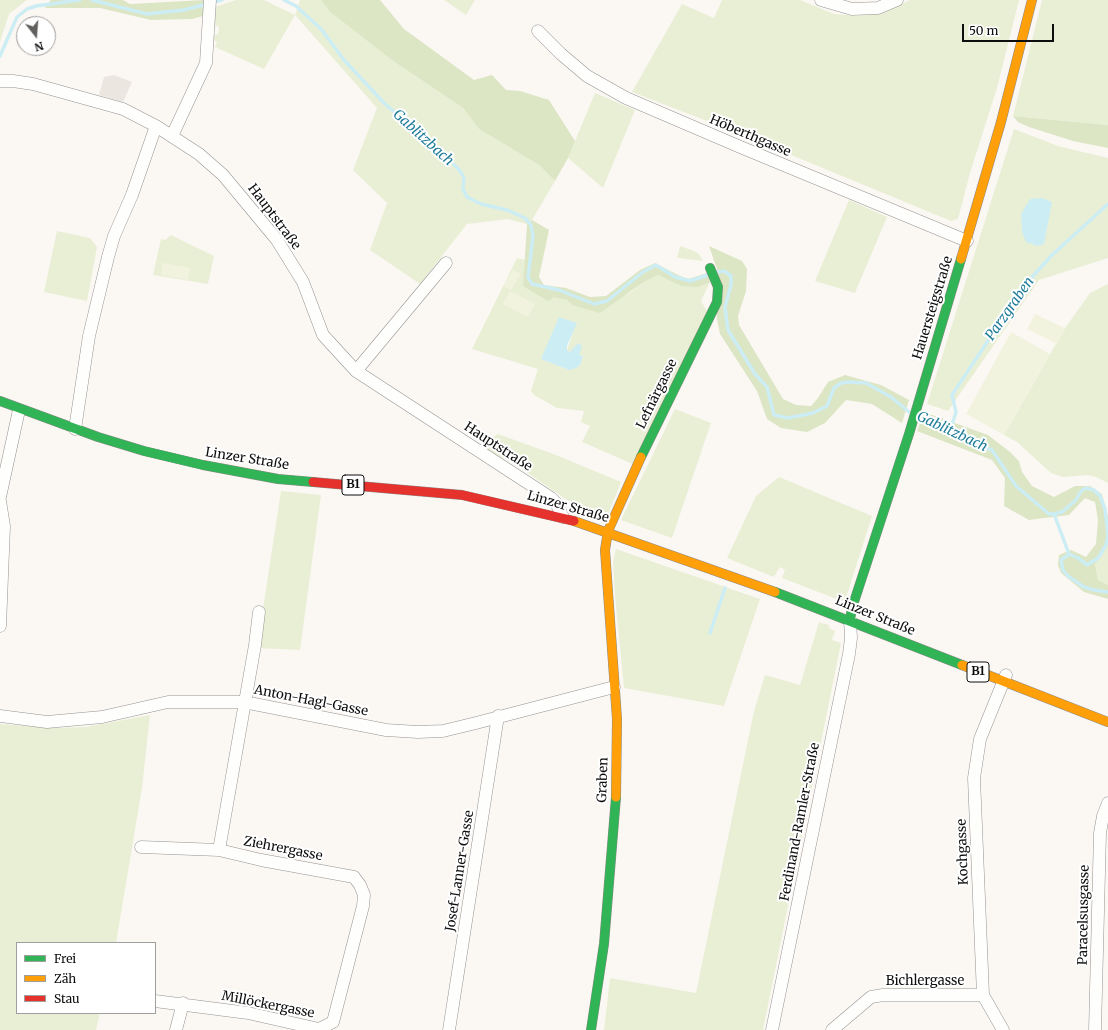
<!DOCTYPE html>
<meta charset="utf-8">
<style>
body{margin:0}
#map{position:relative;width:1108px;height:1030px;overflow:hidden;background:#fbf8f4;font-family:Merriweather,serif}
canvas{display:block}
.legend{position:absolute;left:16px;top:942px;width:140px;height:72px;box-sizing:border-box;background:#fff;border:1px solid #9f9f9f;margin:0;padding:5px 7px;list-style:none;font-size:12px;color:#0e0e0e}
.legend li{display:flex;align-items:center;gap:8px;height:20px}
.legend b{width:20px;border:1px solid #9f9f9f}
.north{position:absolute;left:16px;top:16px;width:40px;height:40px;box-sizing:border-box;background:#fff;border:1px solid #9f9f9f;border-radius:50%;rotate:163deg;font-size:11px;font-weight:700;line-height:16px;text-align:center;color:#0e0e0e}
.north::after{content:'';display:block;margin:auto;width:14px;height:18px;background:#61605e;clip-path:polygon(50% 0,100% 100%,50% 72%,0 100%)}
.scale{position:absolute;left:962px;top:24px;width:92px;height:18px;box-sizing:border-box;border:2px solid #0e0e0e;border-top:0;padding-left:5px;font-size:12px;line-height:14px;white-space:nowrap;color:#0e0e0e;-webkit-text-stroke:3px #fff;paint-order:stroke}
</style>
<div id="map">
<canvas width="1108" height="1030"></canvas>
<ul class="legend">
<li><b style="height:5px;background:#30b455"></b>Frei</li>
<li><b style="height:5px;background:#ff9f0a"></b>Zäh</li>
<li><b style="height:5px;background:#e5322d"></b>Stau</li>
</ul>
<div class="north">N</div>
<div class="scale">50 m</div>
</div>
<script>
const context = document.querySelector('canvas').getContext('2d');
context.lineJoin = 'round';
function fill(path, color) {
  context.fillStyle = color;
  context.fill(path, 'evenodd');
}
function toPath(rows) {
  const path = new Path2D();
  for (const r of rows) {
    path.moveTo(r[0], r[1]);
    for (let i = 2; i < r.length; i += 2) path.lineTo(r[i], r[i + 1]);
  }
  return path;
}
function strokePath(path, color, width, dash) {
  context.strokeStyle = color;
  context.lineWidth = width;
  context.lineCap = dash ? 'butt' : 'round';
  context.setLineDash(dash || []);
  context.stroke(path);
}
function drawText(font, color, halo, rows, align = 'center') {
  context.font = font + ' Merriweather,serif';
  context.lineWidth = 4;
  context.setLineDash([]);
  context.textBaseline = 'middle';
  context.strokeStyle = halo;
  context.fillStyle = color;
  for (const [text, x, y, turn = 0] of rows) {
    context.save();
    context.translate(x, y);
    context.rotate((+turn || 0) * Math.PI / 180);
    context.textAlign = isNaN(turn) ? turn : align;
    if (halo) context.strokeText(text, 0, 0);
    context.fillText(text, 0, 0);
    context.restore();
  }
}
const green = toPath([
 [0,0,27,0,9,14,0,42],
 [236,0,264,0,295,15,300,0,321,0,330,12,393,61,463,108,479,129,539,165,555,181,532,220,527,224,507,219,467,224,420,284,370,250,387,203,353,170,377,108,295,15,264,69,215,47,217,42,213,40,213,36,218,34,219,29,218,26,213,25,215,7],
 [444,0,475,0,466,15],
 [722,0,800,0,834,14,858,16,886,12,910,0,1019,0,997,88,970,173,958,219,951,221,738,133,632,92,682,4,714,18],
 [1042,0,1108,0,1108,125,1013,116],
 [595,93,635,110,603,188,568,158],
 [1014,129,1058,146,1108,158,1108,258,1039,280,948,411,927,404],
 [849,200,887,217,855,293,815,281],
 [57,231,90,238,97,247,87,301,44,292],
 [171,235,214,256,208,284,153,275,161,239,165,240],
 [680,246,694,251,699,254,703,261,677,258],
 [517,258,525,260,523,286,567,300,572,305,628,294,642,283,658,275,681,286,710,282,701,301,708,313,635,465,582,442,590,426,581,422,584,411,557,408,534,395,531,391,538,369,472,349],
 [576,324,567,350,570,352,573,350,578,344,579,355,583,357,580,365,569,370,542,359],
 [1108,284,1108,483,1096,477,1087,475,1063,477,1051,473,1017,442,1004,435,1065,328,1090,293],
 [675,409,711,423,672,538,621,520],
 [498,434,556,455,621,482,607,517,567,500,513,463,481,447,481,444],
 [779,477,872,516,846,598,842,601,782,578,785,570,780,567,774,577,727,558,756,496],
 [281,491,321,495,300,650,257,648],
 [1108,546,1108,585,1098,580,1095,564],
 [616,549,760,599,724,706,624,688,615,596,613,562],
 [819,622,829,625,829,628,835,631,832,640,841,643,763,1030,604,1030,610,978,696,993,754,711,765,675,800,685],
 [150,715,142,788,116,943,17,943,17,1013,100,1013,96,1030,0,1030,0,724,53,728,86,727]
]);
const forest = toPath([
 [51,0,123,0,130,4,204,0,203,16,192,19,151,20,100,8,45,8],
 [321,0,380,0,404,29,474,80,492,75,506,90,520,91,549,100,575,141,568,158,555,181,539,165,479,129,463,108,393,61,330,12],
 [1013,116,1108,125,1108,148,1073,141,1029,127,1018,122],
 [532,220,549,230,539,277,544,285,566,288,590,297,606,296,640,270,655,263,678,275,688,279,707,273,710,282,698,287,681,286,658,275,642,283,600,313,572,305,567,300,554,297,548,301,523,286,527,224],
 [709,246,742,261,747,269,746,291,738,316,739,325,783,399,796,405,811,406,818,398,828,382,845,375,881,385,909,400,902,423,872,404,846,400,825,423,807,432,781,428,767,419,757,391,720,334,717,319,717,269],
 [924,412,988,435,1010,452,1019,461,1022,472,1032,486,1054,497,1075,486,1090,486,1102,494,1108,517,1108,546,1095,564,1098,580,1108,585,1108,599,1084,592,1061,573,1058,565,1059,555,1071,550,1086,557,1096,544,1098,520,1095,502,1085,498,1069,515,1029,520,1004,506,1005,478,992,460,917,431]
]);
const pitch = toPath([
 [163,263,190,268,188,280,161,275],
 [513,270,521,274,511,290,503,286],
 [510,291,535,304,528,317,503,304],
 [1035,314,1065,328,1057,344,1027,329],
 [1011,332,1050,354,1004,435,966,414]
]);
const plaza = toPath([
 [114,75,132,82,123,102,99,95,104,77]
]);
const water = toPath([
 [1042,198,1052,202,1044,244,1037,246,1026,242,1022,232,1021,214,1030,199],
 [559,317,577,323,567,346,567,350,570,352,578,343,582,346,579,355,583,356,580,365,576,368,569,370,541,359]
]);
const stream = toPath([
 [92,0,147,14,184,10,207,4],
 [284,0,296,6,322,30,344,60,385,104,443,153,460,171,464,178,463,189,467,197,481,204,507,210,525,218,531,225,533,236,528,277,532,284,559,290,594,304,607,301,643,272,656,265,675,277,690,281,708,275],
 [213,2,222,0],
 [0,56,17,17,27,9,36,6,80,0],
 [718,272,724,271,731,276,731,285,725,307,728,330,755,374,767,387,774,415,788,418,813,413,827,406,834,388,841,383,848,382,866,383,891,397,909,412],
 [918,418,958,438,992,450,1016,486,1049,514,1054,514,1062,512,1076,500,1081,491,1086,488,1094,490,1100,496,1105,509,1108,535,1106,545,1098,558,1087,565,1078,558,1069,554,1061,560,1063,570,1068,576,1084,587,1094,590,1108,592],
 [949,434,956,412,952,395,1025,285,1051,256,1108,204],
 [1054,514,1069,554],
 [710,633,725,588]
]);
const street = toPath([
 [821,0,852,9,878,8,897,0],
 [538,31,561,54,587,76,626,98,738,146,967,241],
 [0,81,13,81,33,84,123,109,156,126,199,154,223,175,277,240,303,282,323,335,356,371,551,498,556,503,563,517],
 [172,136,206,63,210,0],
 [356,371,446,263],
 [75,429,89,336,108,257,114,236,132,195,156,126],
 [0,497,19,410],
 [0,501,4,526,0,626],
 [0,716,47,722,102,717,168,702,244,702,386,730,418,732,443,731,476,723,614,687],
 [141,847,219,850,261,860,354,877,360,885,364,895,363,906,333,1022,319,1029,248,1013,155,1001],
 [219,850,255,645,259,612],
 [176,1030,183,1003],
 [449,1030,498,716],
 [772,1030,849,654,851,638,850,620],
 [832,1030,871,997,883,995,983,995],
 [1003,1030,983,995,974,778,980,739,1006,675],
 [1095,1030,1100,833,1103,816,1108,803]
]);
const fast = toPath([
 [0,401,98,437,144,451,203,465,278,479,313,482],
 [641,457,717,302,718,287,710,268],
 [775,592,962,665],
 [850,620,852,608,909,434,961,259],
 [591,1030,604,944,616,797]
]);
const slow = toPath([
 [961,259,1001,122,1032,0],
 [574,521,775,592],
 [962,665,1108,722],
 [616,797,617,719,605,550,608,531,641,457]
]);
const jam = toPath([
 [313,482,462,495,574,521]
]);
const shields = [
 [353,485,22],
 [978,672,22]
];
const shieldNames = [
 ["B1",353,485],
 ["B1",978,672]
];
const streetNames = [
 ["Höberthgasse",750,136,23],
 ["Hauptstraße",274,217,53],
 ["Hauersteigstraße",933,308,-73],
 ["Lefnärgasse",657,394,-64],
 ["Hauptstraße",498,447,33],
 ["Linzer Straße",247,459,9],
 ["Linzer Straße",568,507,16],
 ["Linzer Straße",875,616,22],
 ["Anton-Hagl-Gasse",311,701,11],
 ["Graben",603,780,-88],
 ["Ferdinand-Ramler-Straße",800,822,-79],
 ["Ziehrergasse",283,849,11],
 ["Kochgasse",963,852,-92],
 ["Josef-Lanner-Gasse",460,871,-81],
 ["Paracelsusgasse",1084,915,-89],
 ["Bichlergasse",925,981],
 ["Millöckergasse",268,1005,11]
];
const waterNames = [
 ["Gablitzbach",423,138,42],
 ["Parzgraben",1010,309,-55],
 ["Gablitzbach",952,432,25]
];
fill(green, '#e9efd5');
fill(forest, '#dce5c4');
fill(pitch, '#f2f3df');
fill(plaza, '#ebe6df');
fill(water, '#ccedf3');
strokePath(stream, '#ccedf3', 3.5);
strokePath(street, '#959392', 13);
strokePath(fast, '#8b8a88', 10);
strokePath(slow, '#8b8a88', 10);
strokePath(jam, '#8b8a88', 10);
strokePath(street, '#fefefd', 12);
strokePath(fast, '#30b455', 9);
strokePath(slow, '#ff9f0a', 9);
strokePath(jam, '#e5322d', 9);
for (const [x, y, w] of shields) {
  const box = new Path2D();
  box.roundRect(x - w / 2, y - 10, w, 20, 3);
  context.fillStyle = '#fff';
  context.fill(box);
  strokePath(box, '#0e0e0e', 1);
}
drawText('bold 12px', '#0e0e0e', null, shieldNames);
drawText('13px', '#0e0e0e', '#fff', streetNames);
drawText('italic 14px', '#1f7c99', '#fff', waterNames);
</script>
